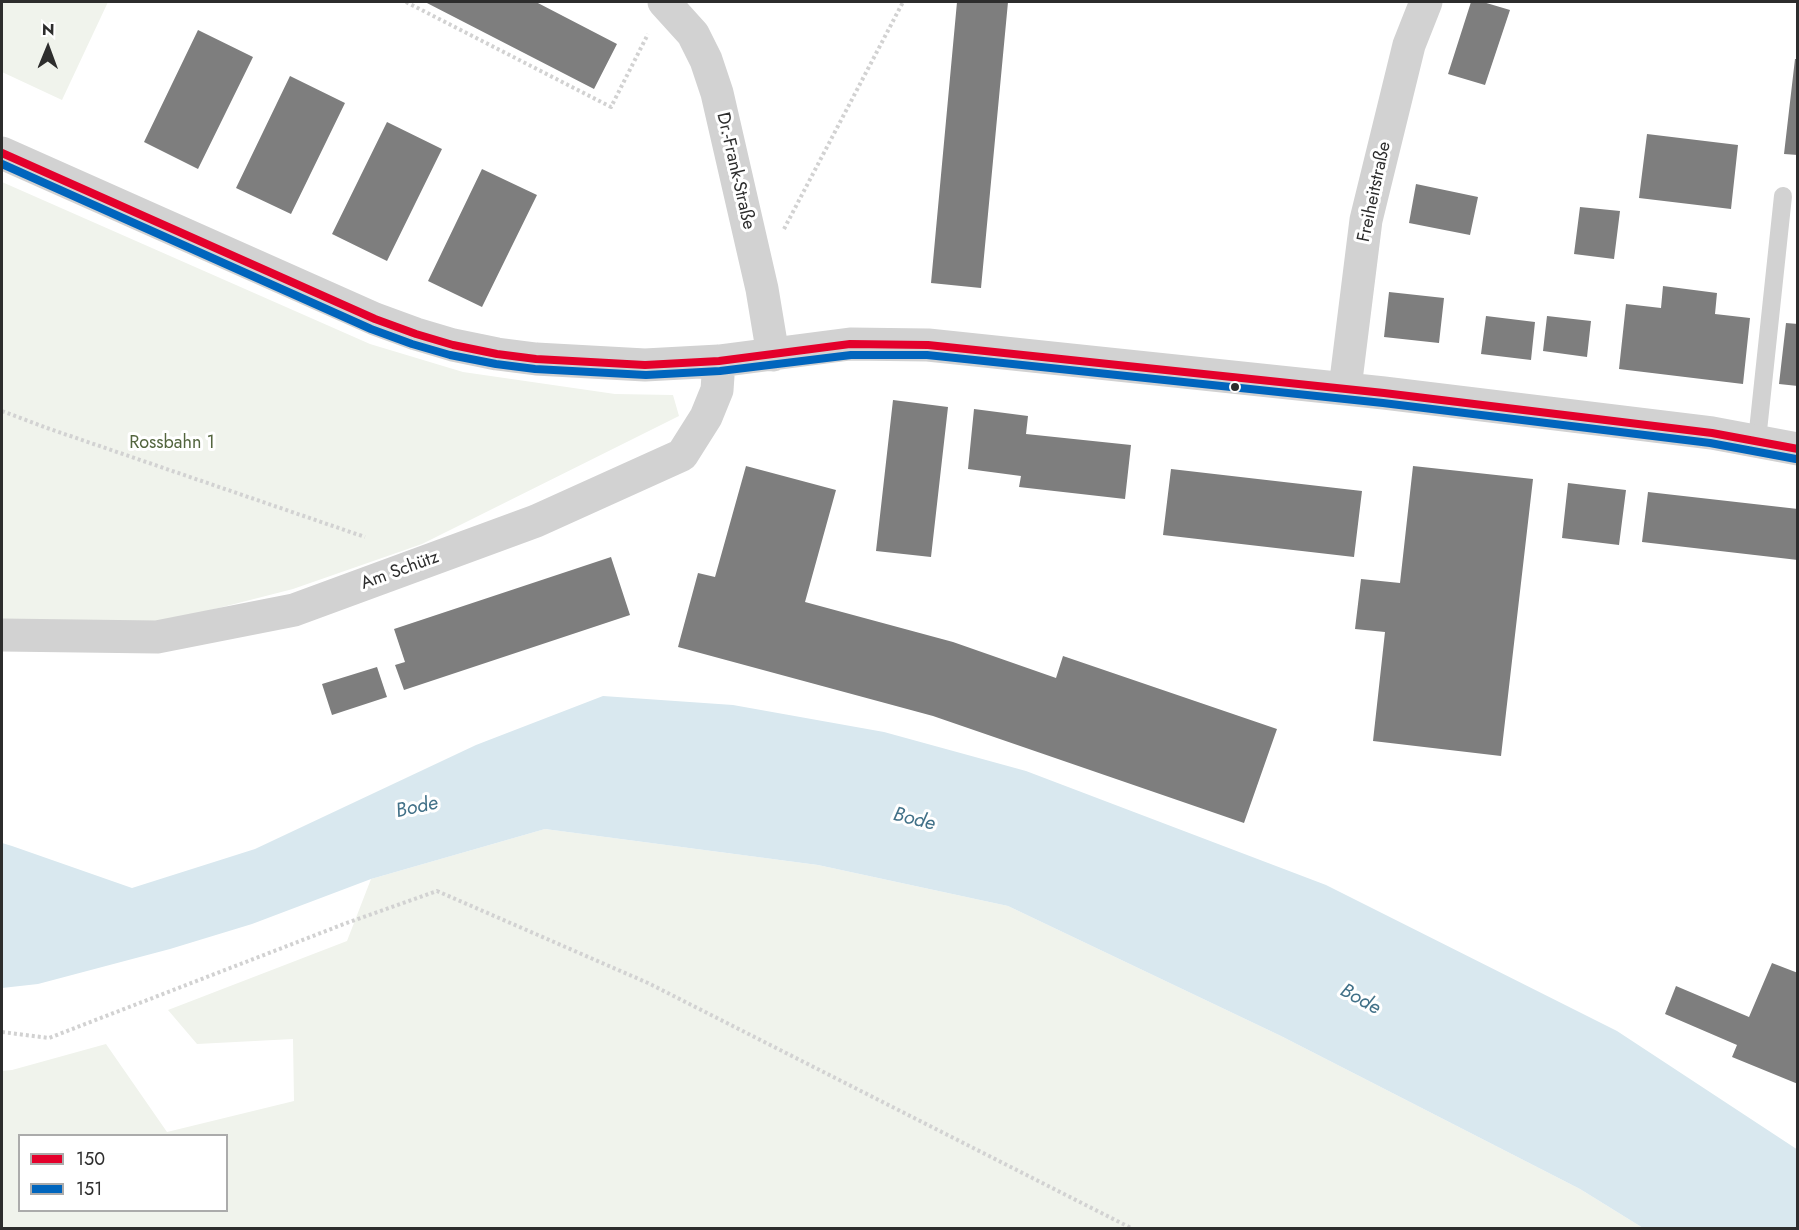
<!DOCTYPE html>
<meta charset="utf-8">
<style>
body{margin:0}
#map{position:relative;width:1799px;height:1230px;overflow:hidden;background:#fff;font-family:Jost,sans-serif}
canvas{display:block}
.frame{position:absolute;inset:0;border:3px solid #2d2d2d;pointer-events:none}
.legend{position:absolute;left:18px;top:1134px;width:210px;height:78px;box-sizing:border-box;background:#fff;border:2px solid #ababab;margin:0;padding:8px 10px;list-style:none;font-size:18px;color:#2d2d2d}
.legend li{display:flex;align-items:center;gap:12px;height:30px}
.legend b{width:30px;border:2px solid #ababab}
.north{position:absolute;left:18px;top:18px;width:60px;height:60px;-webkit-text-stroke:4px #fff;paint-order:stroke;rotate:1deg;font-size:16px;font-weight:700;line-height:24px;text-align:center;color:#2d2d2d}
.north::after{content:'';display:block;margin:auto;width:21px;height:27px;background:#2d2d2d;clip-path:polygon(50% 0,100% 100%,50% 72%,0 100%)}
</style>
<div id="map">
<canvas width="1799" height="1230"></canvas>
<div class="frame"></div>
<ul class="legend">
<li><b style="height:8px;background:#e4002b"></b>150</li>
<li><b style="height:8px;background:#0065bd"></b>151</li>
</ul>
<div class="north">N</div>
</div>
<script>
const context = document.querySelector('canvas').getContext('2d');
context.lineJoin = 'round';
function fill(path, color) {
  context.fillStyle = color;
  context.fill(path, 'evenodd');
}
function toPath(rows) {
  const path = new Path2D();
  for (const r of rows) {
    path.moveTo(r[0], r[1]);
    for (let i = 2; i < r.length; i += 2) path.lineTo(r[i], r[i + 1]);
  }
  return path;
}
function strokePath(path, color, width, dash) {
  context.strokeStyle = color;
  context.lineWidth = width;
  context.lineCap = dash ? 'butt' : 'round';
  context.setLineDash(dash || []);
  context.stroke(path);
}
function drawText(font, color, halo, rows, align = 'center') {
  context.font = font + ' Jost,sans-serif';
  context.lineWidth = 6;
  context.setLineDash([]);
  context.textBaseline = 'middle';
  context.strokeStyle = halo;
  context.fillStyle = color;
  for (const [text, x, y, turn = 0] of rows) {
    context.save();
    context.translate(x, y);
    context.rotate((+turn || 0) * Math.PI / 180);
    context.textAlign = isNaN(turn) ? turn : align;
    if (halo) context.strokeText(text, 0, 0);
    context.fillText(text, 0, 0);
    context.restore();
  }
}
const green = toPath([
 [2,2,108,2,62,100,2,72],
 [2,182,370,344,463,372,615,394,673,395,679,416,422,544,293,589,168,621,2,629],
 [545,829,818,865,1008,906,1281,1036,1580,1189,1643,1228,2,1228,2,1071,12,1070,106,1044,167,1132,294,1101,293,1039,197,1044,168,1010,347,941,371,879],
 [20,1136,226,1136,226,1210,20,1210]
]);
const water = toPath([
 [603,696,733,705,884,732,1026,771,1326,885,1617,1031,1795,1148,1798,1150,1797,1228,1643,1228,1580,1189,1281,1036,1008,906,818,865,545,829,371,879,252,924,170,949,38,984,2,988,2,843,12,846,132,888,255,849,476,745]
]);
const building = toPath([
 [425,2,536,2,617,44,594,89],
 [957,2,1008,2,981,288,931,283],
 [1471,2,1483,2,1510,10,1485,85,1448,74],
 [198,30,253,57,198,169,144,142],
 [1795,59,1798,59,1798,155,1784,154],
 [290,76,345,103,291,214,236,188],
 [387,122,442,149,387,261,332,234],
 [1647,134,1738,145,1731,209,1639,198],
 [482,169,537,195,482,307,428,281],
 [1416,184,1478,197,1470,235,1409,223],
 [1580,207,1620,211,1614,259,1574,254],
 [1663,286,1717,293,1715,314,1750,318,1743,384,1619,369,1626,304,1661,308],
 [1389,292,1444,298,1439,343,1384,337],
 [1486,316,1535,322,1531,360,1481,354],
 [1547,316,1591,321,1587,357,1543,351],
 [1786,323,1798,324,1798,386,1779,384],
 [893,400,948,407,931,557,876,551],
 [974,409,1028,416,1026,434,1131,445,1125,499,1019,487,1021,476,968,469],
 [746,466,836,490,805,602,953,642,1056,678,1063,656,1277,729,1244,823,933,716,678,647,698,573,715,577],
 [1413,466,1533,479,1501,756,1373,741,1385,632,1355,629,1361,579,1400,583],
 [1171,469,1362,491,1354,557,1163,535],
 [1568,483,1626,490,1619,545,1562,538],
 [1648,492,1798,509,1798,560,1642,542],
 [611,557,630,615,404,690,395,665,405,662,394,629],
 [377,667,387,697,332,715,322,684],
 [1772,963,1798,973,1798,1084,1732,1057,1737,1045,1665,1014,1676,986,1749,1017]
]);
const path = toPath([
 [406,2,611,107,648,34],
 [784,229,903,2],
 [2,411,47,428,365,537],
 [2,1032,49,1038,344,924,437,891,648,983,1131,1228]
]);
const service = toPath([
 [1757,440,1783,196]
]);
const minor = toPath([
 [664,2,693,34,706,60,717,93,762,289,773,355],
 [2,153,375,319,416,334,453,345,497,354,536,359,645,365,719,361,850,344,928,345,1384,393,1712,433,1798,449],
 [1345,388,1366,220,1409,45,1426,2],
 [2,635,157,637,294,610,536,521,682,455,706,417,717,390,719,361]
]);
const bus1 = toPath([
 [2,153,375,319,416,334,453,345,497,354,536,359,645,365,719,361,850,344,928,345,1384,393,1712,433,1798,449]
]);
const bus2 = toPath([
 [2,164,371,329,412,344,450,355,496,364,535,369,646,375,720,371,851,355,927,355,1383,403,1710,443,1796,459]
]);
const markers = [
 [1235,387,5,"#2d2d2d"]
];
const streetNames = [
 ["Dr.-Frank-Straße",735,171,77],
 ["Freiheitstraße",1375,192,-78],
 ["Am Schütz",400,571,-20]
];
const parkNames = [
 ["Rossbahn 1",172,444]
];
const waterNames = [
 ["Bode",417,808,-12],
 ["Bode",914,820,14],
 ["Bode",1360,1000,29]
];
fill(green, '#f0f3ec');
fill(water, '#d9e8ef');
fill(building, '#7e7e7e');
strokePath(path, '#d2d2d2', 4, [3, 3]);
strokePath(service, '#d2d2d2', 18);
strokePath(minor, '#d2d2d2', 33);
strokePath(bus1, '#e4002b', 8);
strokePath(bus2, '#0065bd', 8);
for (const [x, y, r, color] of markers) {
  const dot = new Path2D();
  dot.arc(x, y, r, 0, 2 * Math.PI);
  context.fillStyle = color;
  context.fill(dot);
  strokePath(dot, '#fff', 2);
}
drawText('18px', '#2d2d2d', '#fff', streetNames);
drawText('18px', '#53653e', '#fff', parkNames);
drawText('italic 20px', '#427188', '#fff', waterNames);
</script>
